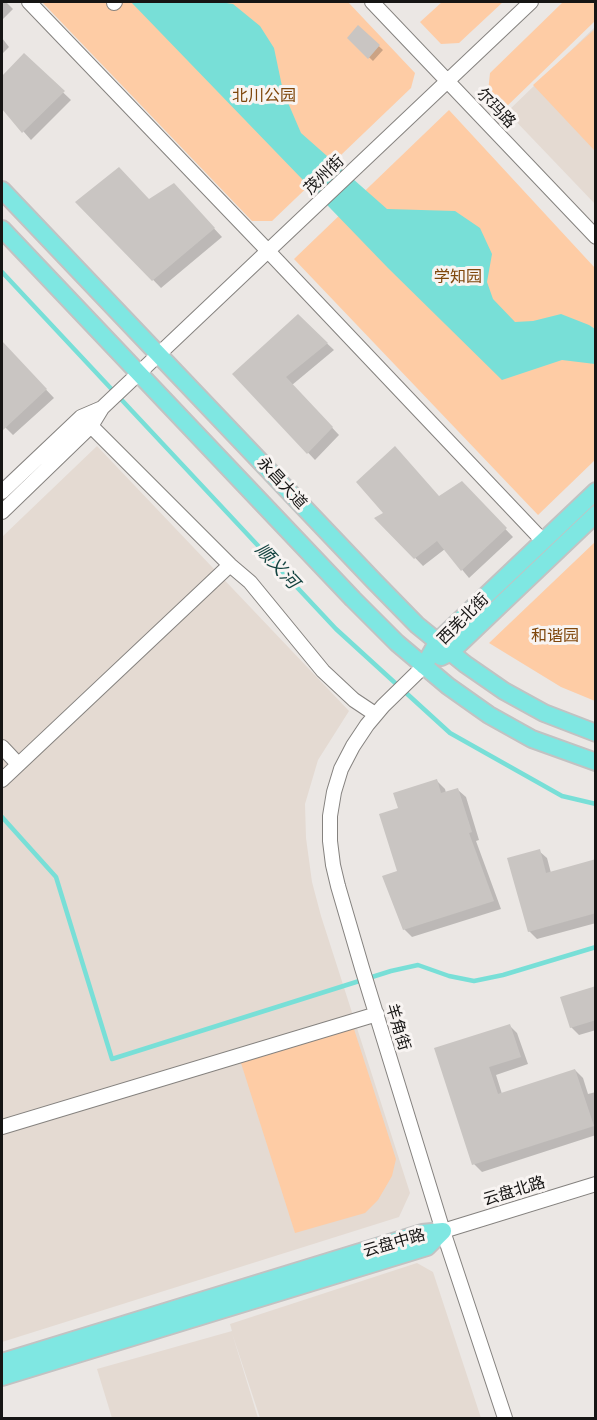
<!DOCTYPE html>
<meta charset="utf-8">
<style>
body{margin:0}
#map{position:relative;width:597px;height:1420px;overflow:hidden;background:#ebe7e4;font-family:"Golos Text",sans-serif}
canvas{display:block}
.frame{position:absolute;inset:0;border:3px solid #161514;pointer-events:none}
</style>
<div id="map">
<canvas width="597" height="1420"></canvas>
<div class="frame"></div>
</div>
<script>
const context = document.querySelector('canvas').getContext('2d');
context.lineJoin = 'round';
function fill(path, color) {
  context.fillStyle = color;
  context.fill(path, 'evenodd');
}
function toPath(rows) {
  const path = new Path2D();
  for (const r of rows) {
    path.moveTo(r[0], r[1]);
    for (let i = 2; i < r.length; i += 2) path.lineTo(r[i], r[i + 1]);
  }
  return path;
}
function strokePath(path, color, width, dash) {
  context.strokeStyle = color;
  context.lineWidth = width;
  context.lineCap = dash ? 'butt' : 'round';
  context.setLineDash(dash || []);
  context.stroke(path);
}
function drawText(font, color, halo, rows, align = 'center') {
  context.font = font + ' "Golos Text","Noto Sans SC",sans-serif';
  context.lineWidth = 6;
  context.setLineDash([]);
  context.textBaseline = 'middle';
  context.strokeStyle = halo;
  context.fillStyle = color;
  for (const [text, x, y, turn = 0] of rows) {
    context.save();
    context.translate(x, y);
    context.rotate((+turn || 0) * Math.PI / 180);
    context.textAlign = isNaN(turn) ? turn : align;
    if (halo) context.strokeText(text, 0, 0);
    context.fillText(text, 0, 0);
    context.restore();
  }
}
const built = toPath([
 [595,27,595,204,507,112],
 [97,446,349,711,318,760,305,804,306,838,312,882,321,916,410,1193,399,1217,2,1342,2,537],
 [417,1263,433,1272,481,1418,260,1418,232,1333,258,1418,112,1418,97,1369,232,1331,230,1324]
]);
const green = toPath([
 [42,2,348,2,415,73,411,88,272,221,252,221],
 [442,2,503,2,459,43,441,44,420,22],
 [563,2,595,2,595,21,505,108,488,92,490,73],
 [595,29,595,151,533,85],
 [449,110,595,268,595,460,538,515,294,259],
 [595,542,595,701,561,687,489,643],
 [353,1026,396,1159,392,1176,378,1200,365,1213,295,1233,241,1063]
]);
const water = toPath([
 [131,2,220,2,233,4,260,26,274,48,283,91,301,133,387,209,455,211,480,228,492,254,487,282,493,299,515,322,533,321,561,314,589,325,595,329,595,364,562,360,502,380,388,268]
]);
const shadow = toPath([
 [2,2,6,2,13,9,2,20],
 [358,27,383,50,373,61,349,38],
 [2,38,9,47,2,54],
 [24,55,71,100,31,140,2,107,2,78],
 [181,193,222,237,161,288,78,202,149,201],
 [298,316,334,350,292,385,339,435,315,460,234,374],
 [2,343,54,398,13,435,2,424],
 [461,483,513,537,469,578,445,549,423,566,377,518,439,498],
 [437,781,445,789,446,793,458,790,466,797,479,840,476,841,501,909,412,937,404,929,398,872,400,809],
 [539,851,547,858,551,873,596,861,596,923,537,939,529,931],
 [596,987,596,1030,579,1035,571,1027],
 [510,1026,517,1033,528,1064,496,1075,502,1094,575,1070,583,1078,588,1094,596,1092,596,1135,482,1172,474,1164,436,1049]
]);
const stream = toPath([
 [2,272,336,629,450,733,562,796,596,804],
 [2,817,56,877,112,1059,391,971,418,965,449,976,474,981,503,975,596,947]
]);
const building = toPath([
 [358,25,380,45,368,59,347,38],
 [24,53,65,91,22,133,2,109,2,76],
 [119,167,149,199,174,183,215,228,152,281,75,202],
 [298,314,328,343,286,377,333,427,307,454,232,374],
 [2,341,47,389,2,431],
 [395,446,439,496,462,481,507,528,461,571,437,541,414,559,374,518,383,513,356,482],
 [437,779,441,793,458,788,472,832,469,833,494,901,403,930,382,876,397,871,379,814,398,808,393,793],
 [540,849,546,873,596,859,596,913,528,932,507,858],
 [596,986,596,1020,570,1028,560,997],
 [510,1024,521,1057,489,1067,498,1094,575,1069,594,1126,472,1165,434,1048]
]);
const minor = toPath([
 [29,2,268,251,543,541],
 [372,2,596,237],
 [114,3,115,2],
 [91,426,230,565,250,582,323,671,354,700,375,714],
 [2,492,81,417,102,408],
 [2,512,91,426,102,408,531,2],
 [424,666,383,706,367,725,353,746,341,769,334,792,330,816,330,841,333,865,338,886,362,968,443,1231,505,1418],
 [2,747,18,764],
 [2,780,230,565],
 [2,1127,377,1014],
 [443,1231,596,1184]
]);
const major = toPath([
 [2,190,374,581,417,625,465,664,504,691,544,713,596,733],
 [2,229,353,599,397,643,448,686,489,715,532,739,596,762],
 [441,657,451,652,596,514],
 [424,666,438,641,596,491],
 [2,1362,422,1233,443,1231],
 [2,1377,427,1247,443,1231]
]);
const parkNames = [
 ["北川公园",264,96],
 ["学知园",458,277],
 ["和谐园",555,636]
];
const streetNames = [
 ["尔玛路",496,108,46],
 ["茂州街",324,175,-44],
 ["永昌大道",282,483,47],
 ["西羌北街",463,619,-45],
 ["羊角街",398,1027,73],
 ["云盘北路",514,1191,-17],
 ["云盘中路",394,1243,-16]
];
const waterNames = [
 ["顺义河",277,566,47]
];
fill(built, '#e4dad2');
fill(green, '#fecca5');
fill(water, '#78dfd7');
fill(shadow, '#0003');
strokePath(stream, '#78dfd7', 4.5);
fill(building, '#c9c5c2');
strokePath(minor, '#85827f', 16);
strokePath(major, '#c2c2c2', 20);
strokePath(minor, '#fff', 14);
strokePath(major, '#7fe7e2', 16);
drawText('16px', '#7f470c', '#f8f4f2', parkNames);
drawText('16px', '#161514', '#f8f4f2', streetNames);
drawText('italic 18px', '#144441', '#f8f4f2', waterNames);
</script>
